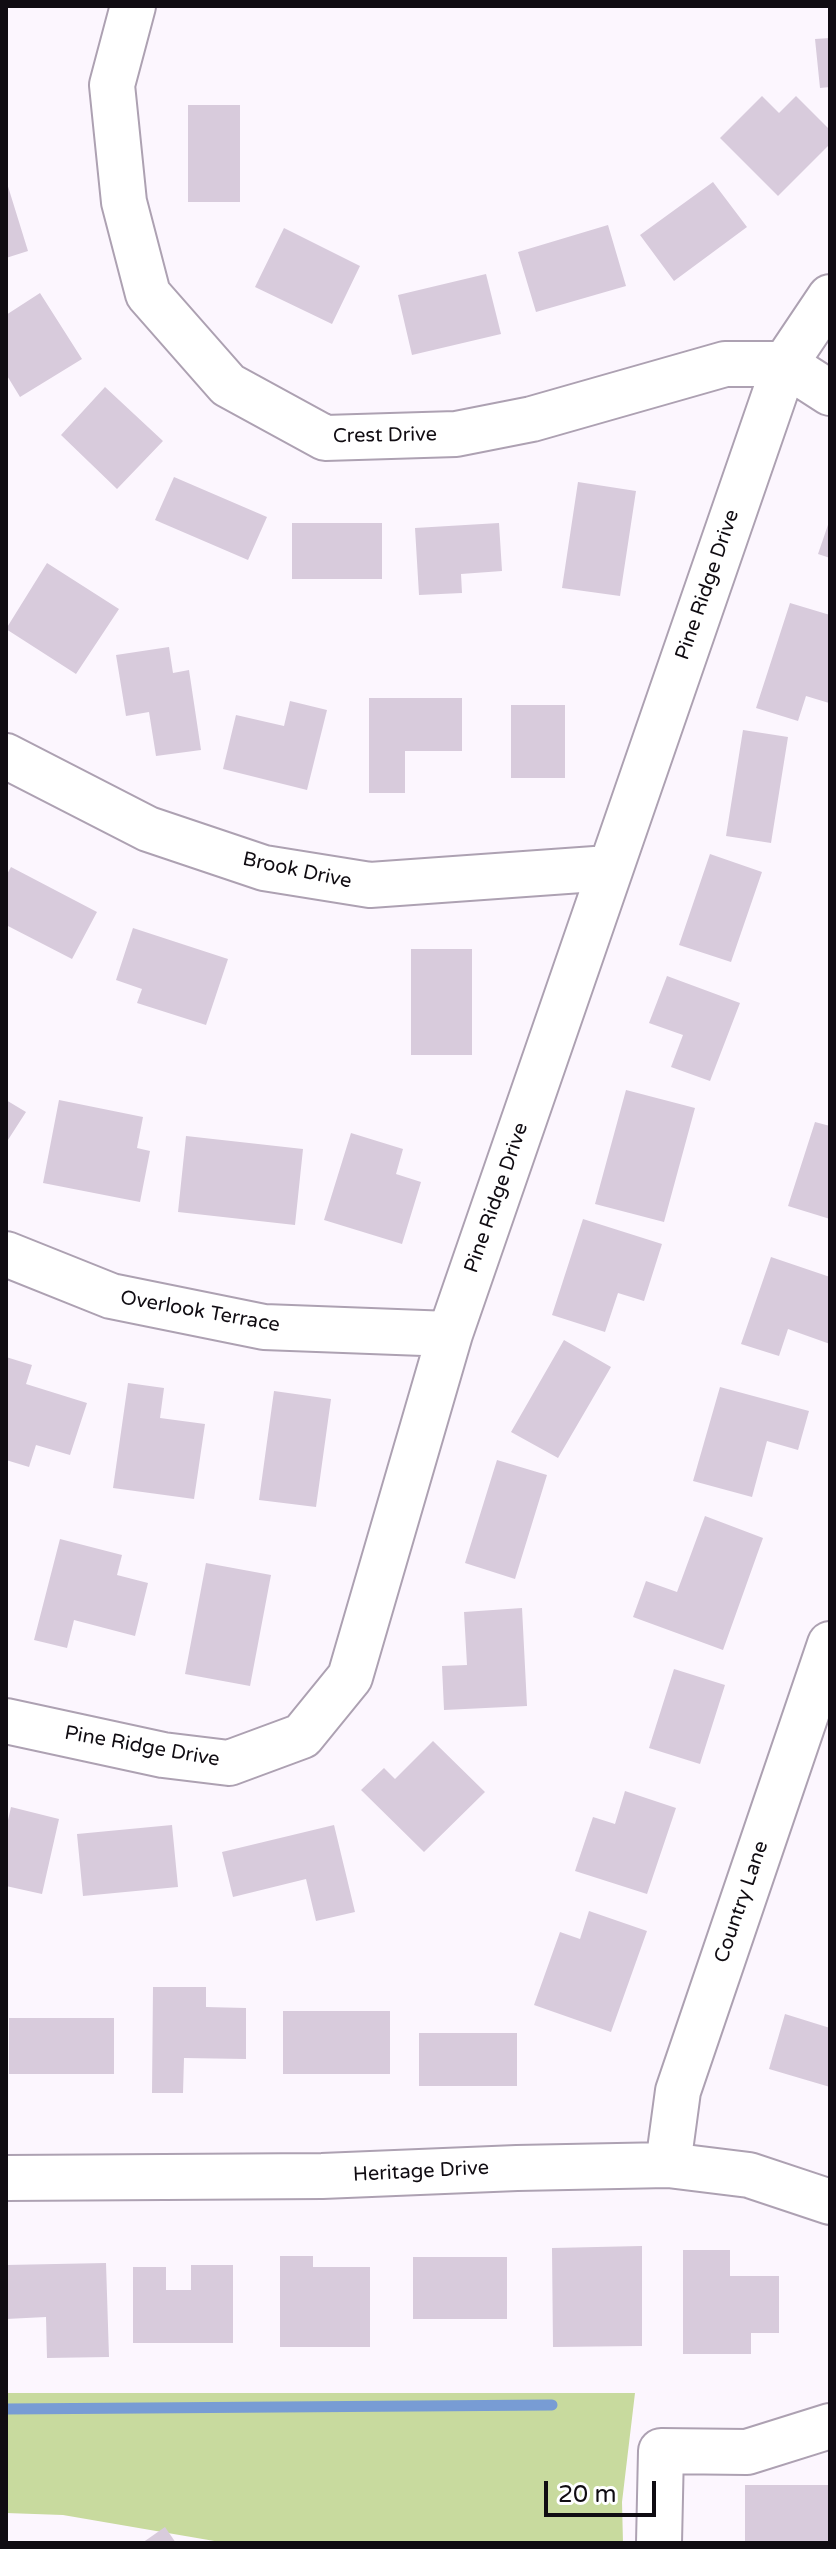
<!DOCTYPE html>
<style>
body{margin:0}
#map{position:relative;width:836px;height:2549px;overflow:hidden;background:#fcf6fe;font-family:"Varela Round",sans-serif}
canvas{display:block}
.frame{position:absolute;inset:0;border:8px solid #100c12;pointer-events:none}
.scale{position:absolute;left:544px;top:2481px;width:112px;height:36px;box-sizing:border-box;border:4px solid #100c12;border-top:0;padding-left:10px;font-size:24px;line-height:28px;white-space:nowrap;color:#100c12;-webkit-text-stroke:6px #fff;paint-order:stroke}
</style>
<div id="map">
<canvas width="836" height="2549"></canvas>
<div class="frame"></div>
<div class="scale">20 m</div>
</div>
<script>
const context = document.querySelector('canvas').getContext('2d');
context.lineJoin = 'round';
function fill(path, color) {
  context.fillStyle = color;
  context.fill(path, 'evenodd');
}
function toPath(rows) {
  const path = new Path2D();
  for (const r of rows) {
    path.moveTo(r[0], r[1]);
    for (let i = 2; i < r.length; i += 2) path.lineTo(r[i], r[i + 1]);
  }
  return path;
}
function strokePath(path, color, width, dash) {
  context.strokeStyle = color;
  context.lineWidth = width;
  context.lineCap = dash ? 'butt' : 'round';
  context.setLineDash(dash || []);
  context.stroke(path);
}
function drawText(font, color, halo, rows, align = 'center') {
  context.font = font + ' "Varela Round",sans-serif';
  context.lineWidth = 6;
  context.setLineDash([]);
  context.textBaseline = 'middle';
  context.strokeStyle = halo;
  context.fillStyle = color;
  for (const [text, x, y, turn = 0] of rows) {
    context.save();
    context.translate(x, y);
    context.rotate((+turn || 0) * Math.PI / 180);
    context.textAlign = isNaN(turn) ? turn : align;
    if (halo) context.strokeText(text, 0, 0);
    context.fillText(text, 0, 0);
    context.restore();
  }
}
const green = toPath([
 [6,2393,635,2393,622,2502,623,2543,226,2543,63,2515,6,2513]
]);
const stream = toPath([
 [6,2409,552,2405]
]);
const building = toPath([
 [830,38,830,87,820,88,815,39],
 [762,96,779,113,796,96,830,130,830,144,778,196,720,138],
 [188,105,240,105,240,202,188,202],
 [6,180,28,251,6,258],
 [713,182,747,227,674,281,640,235],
 [608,225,626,286,536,312,518,252],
 [284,228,360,266,332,324,255,287],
 [486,274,501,334,412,355,398,295],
 [40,293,82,359,20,397,6,374,6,315],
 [105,387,163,441,117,489,61,435],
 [174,477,267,517,248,560,155,520],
 [578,482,636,491,620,596,562,588],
 [830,519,830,558,818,554],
 [292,523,382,523,382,579,292,579],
 [499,523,502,571,461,574,462,593,419,595,415,528],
 [47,563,119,609,76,674,6,629],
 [790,603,830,615,830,700,829,703,806,696,798,721,756,708],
 [169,647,173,673,189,670,201,750,156,756,149,712,126,716,116,655],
 [369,698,462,698,462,751,405,751,405,793,369,793],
 [290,701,327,710,307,790,223,769,236,715,284,726],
 [511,705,565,705,565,778,511,778],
 [743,730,788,737,771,843,726,836],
 [710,854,762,872,731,962,679,945],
 [11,867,97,912,72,959,6,925,6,876],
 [133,928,228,959,206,1025,137,1003,142,989,116,980],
 [411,949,472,949,472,1055,411,1055],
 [667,976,740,1003,710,1081,671,1067,683,1035,649,1023],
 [626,1090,695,1108,664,1222,595,1204],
 [6,1100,26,1112,6,1143],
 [59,1100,143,1117,137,1148,150,1151,140,1202,43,1183],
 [815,1122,830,1126,830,1219,788,1206],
 [351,1133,403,1149,396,1174,421,1182,402,1244,324,1220],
 [186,1136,303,1149,295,1225,178,1212],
 [583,1219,662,1244,644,1301,618,1293,605,1332,552,1315],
 [771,1257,830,1277,830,1344,788,1329,779,1356,741,1344],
 [564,1340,611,1367,558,1458,511,1432],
 [6,1357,32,1365,26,1384,87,1403,70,1455,36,1445,29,1467,6,1460],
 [128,1383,164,1388,160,1418,205,1424,194,1499,113,1488],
 [720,1387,809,1411,798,1450,767,1441,752,1497,693,1481],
 [274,1391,331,1399,316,1507,259,1500],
 [497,1460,547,1475,515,1579,465,1563],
 [705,1516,763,1538,723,1650,633,1617,646,1581,677,1592],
 [60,1539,122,1555,117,1575,148,1583,135,1636,74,1620,67,1648,34,1640],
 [206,1563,271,1575,250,1686,185,1674],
 [522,1608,527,1706,444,1710,442,1666,467,1665,464,1612],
 [674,1669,725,1685,700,1764,649,1748],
 [433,1741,485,1792,424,1852,361,1790,384,1768,395,1779],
 [625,1791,676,1808,647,1894,575,1871,593,1817,615,1824],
 [11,1807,59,1819,42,1894,6,1886,6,1829],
 [172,1825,178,1887,83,1896,77,1834],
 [334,1825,355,1912,316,1921,306,1879,233,1897,222,1852],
 [589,1911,647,1931,611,2032,534,2005,560,1932,580,1939],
 [153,1987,206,1987,206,2007,246,2008,246,2059,184,2058,183,2093,152,2093],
 [283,2011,390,2011,390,2074,283,2074],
 [785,2014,830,2028,830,2087,769,2069],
 [9,2018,114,2018,114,2074,9,2074],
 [419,2033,517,2033,517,2086,419,2086],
 [642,2246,642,2346,553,2347,552,2248],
 [683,2250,730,2250,730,2276,779,2276,779,2333,751,2333,751,2354,683,2354],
 [280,2256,313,2256,313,2267,370,2267,370,2347,280,2347],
 [413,2257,507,2257,507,2319,413,2319],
 [106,2263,109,2357,47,2358,46,2317,6,2319,6,2265],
 [191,2265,233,2265,233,2343,133,2343,133,2267,166,2267,166,2290,191,2290],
 [745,2485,830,2485,830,2543,745,2543],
 [165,2527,176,2543,142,2543]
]);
const minor = toPath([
 [133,6,112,85,124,202,148,294,228,385,325,438,456,434,532,419,725,364,785,364,830,297],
 [6,756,148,829,264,868,370,885,609,868],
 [6,1254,111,1296,264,1327,450,1334],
 [6,1721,163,1755,229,1763,302,1736,350,1677,450,1334,785,364,830,393],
 [668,2165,678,2091,830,1644],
 [6,2178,322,2176,517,2168,668,2165,749,2175,830,2202],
 [659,2543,661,2451,747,2452,830,2426]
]);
const streetNames = [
 ["Crest Drive",385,436,-1],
 ["Pine Ridge Drive",708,585,-71],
 ["Brook Drive",297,871,12],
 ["Pine Ridge Drive",497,1198,-71],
 ["Overlook Terrace",200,1312,10],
 ["Pine Ridge Drive",142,1747,10],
 ["Country Lane",742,1902,-71],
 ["Heritage Drive",421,2172,-3]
];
fill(green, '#c8da9e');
strokePath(stream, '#789cd4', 11);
fill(building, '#d8cbdc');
strokePath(minor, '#ada1b2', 48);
strokePath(minor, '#fff', 44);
drawText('20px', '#100c12', '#fff', streetNames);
</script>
